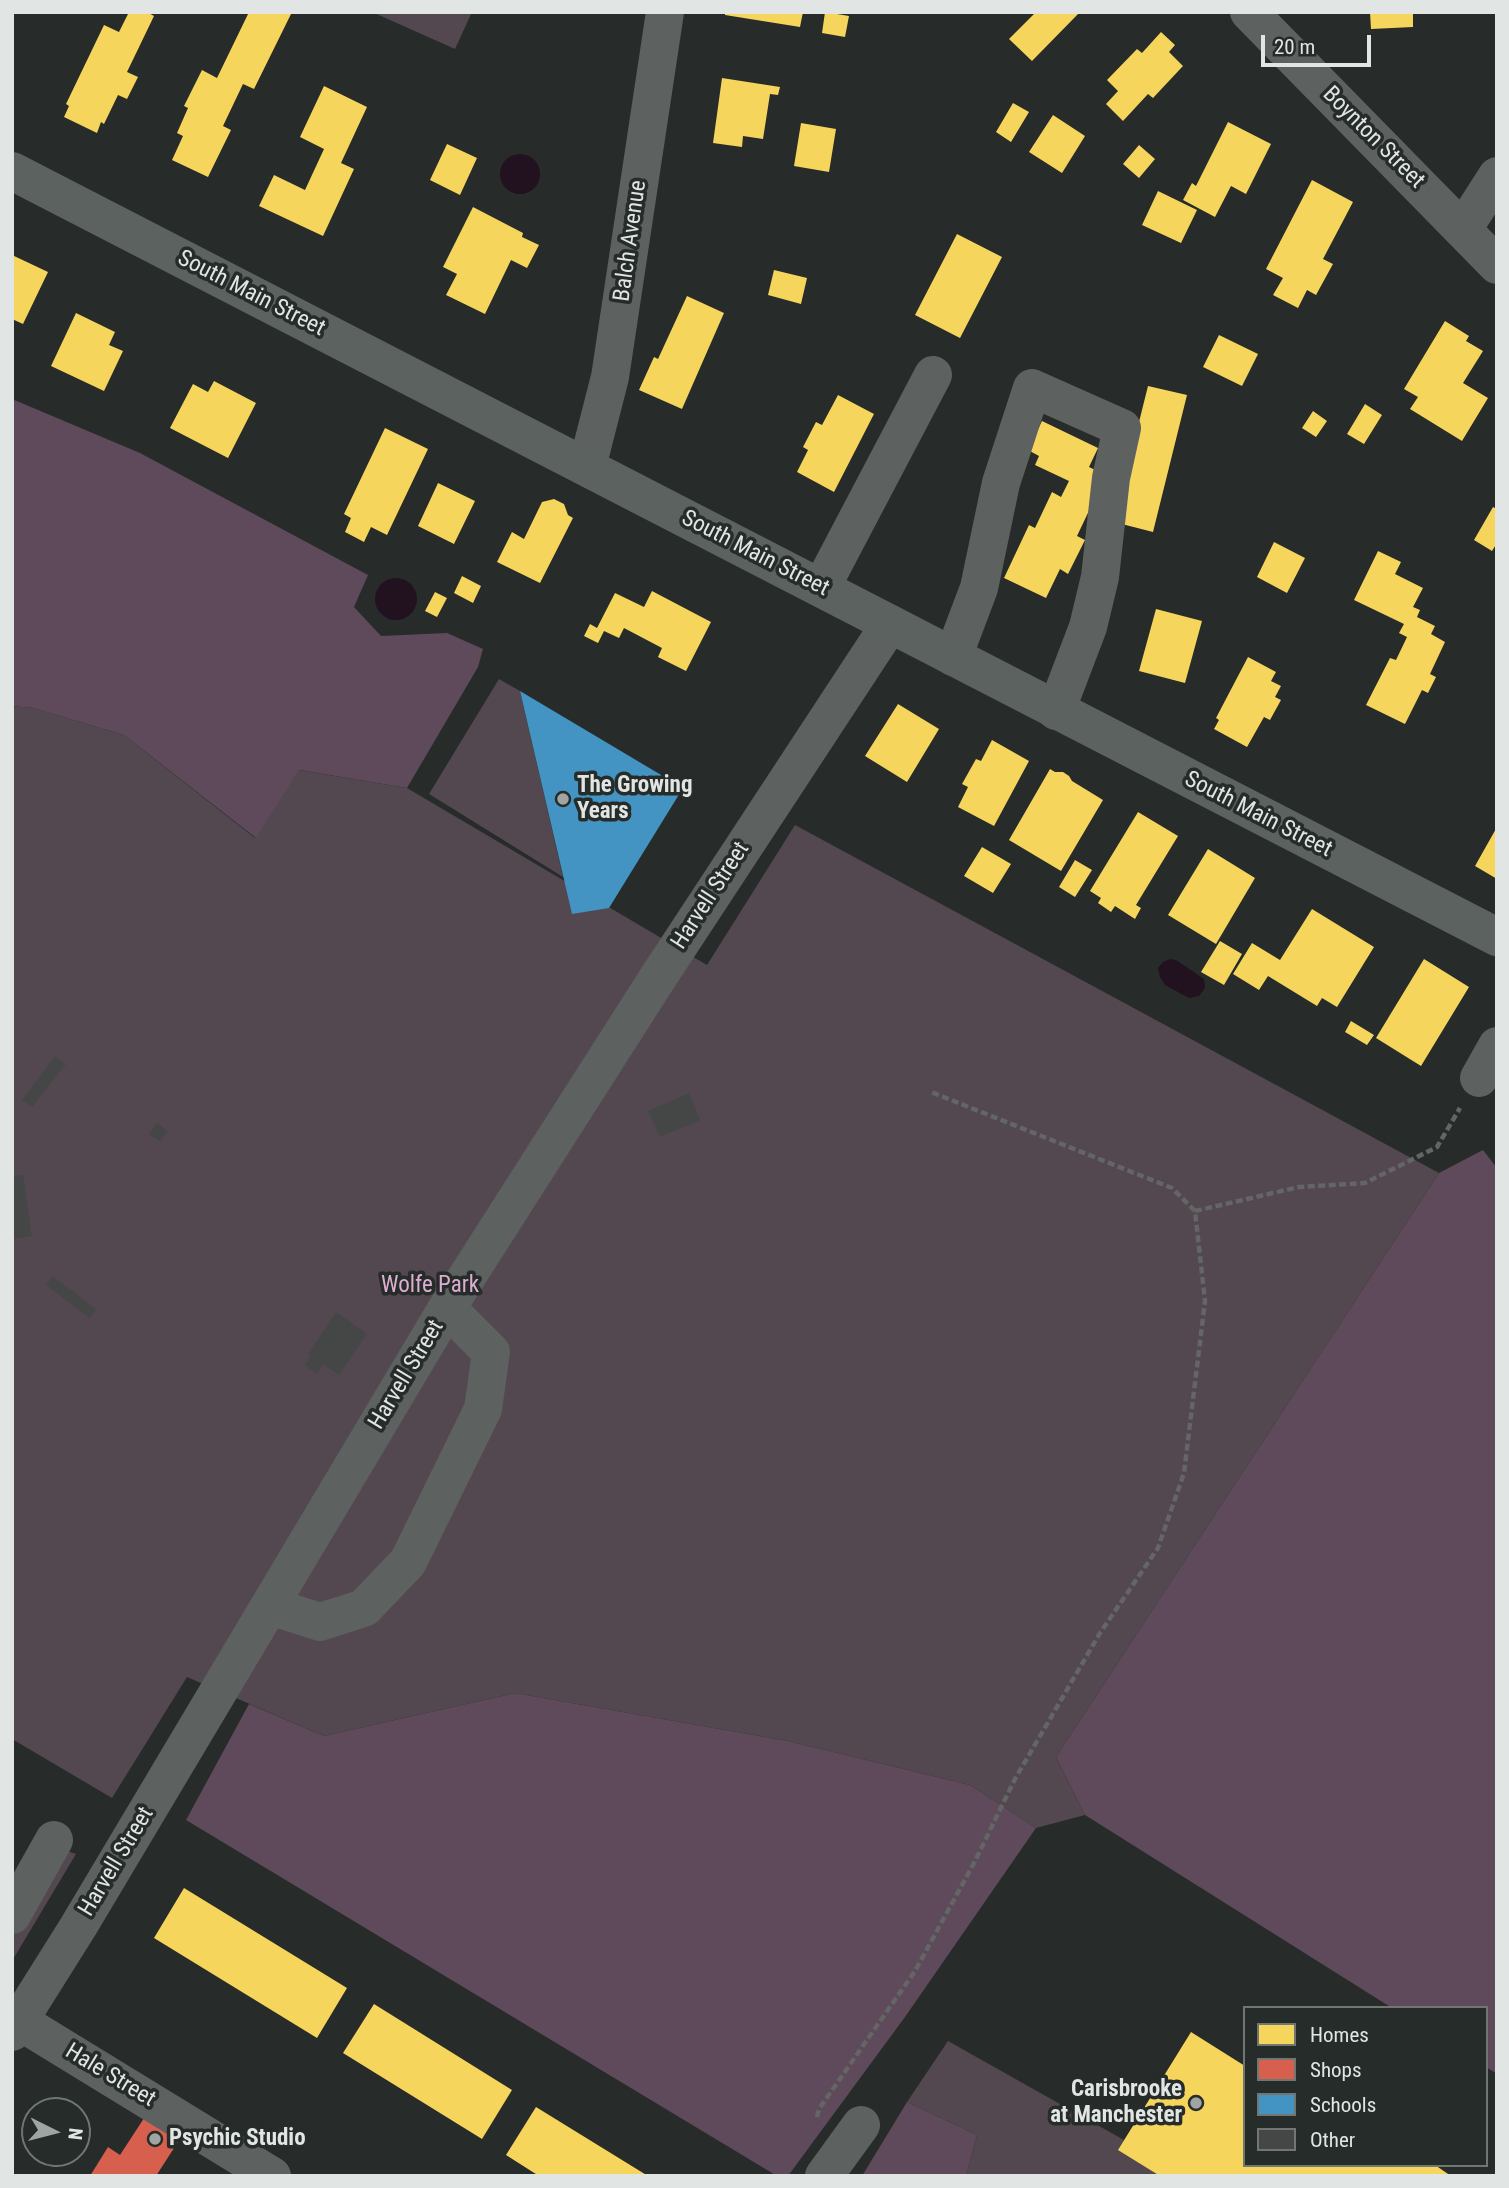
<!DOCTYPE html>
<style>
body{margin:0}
#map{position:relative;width:1509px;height:2188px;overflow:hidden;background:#272b29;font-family:"Roboto Condensed",sans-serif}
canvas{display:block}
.frame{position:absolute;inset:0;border:14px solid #e1e5e3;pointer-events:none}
.legend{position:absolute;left:1243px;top:2006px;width:245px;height:161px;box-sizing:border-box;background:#262c29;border:2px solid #717673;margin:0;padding:9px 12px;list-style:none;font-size:21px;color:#e1e5e3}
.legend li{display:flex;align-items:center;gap:14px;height:35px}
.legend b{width:35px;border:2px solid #717673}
.north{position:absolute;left:21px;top:2097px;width:70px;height:70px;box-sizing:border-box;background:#262c29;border:2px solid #717673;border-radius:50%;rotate:96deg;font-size:19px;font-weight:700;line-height:28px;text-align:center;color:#e1e5e3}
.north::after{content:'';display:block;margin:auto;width:24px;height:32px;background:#a0a4a2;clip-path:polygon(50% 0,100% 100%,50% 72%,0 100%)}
.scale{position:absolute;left:1261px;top:35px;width:110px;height:32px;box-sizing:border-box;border:4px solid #e1e5e3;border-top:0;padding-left:9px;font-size:21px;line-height:24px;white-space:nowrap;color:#e1e5e3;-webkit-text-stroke:5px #262c29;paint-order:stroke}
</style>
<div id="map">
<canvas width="1509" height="2188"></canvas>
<div class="frame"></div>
<ul class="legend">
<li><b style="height:19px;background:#f6d55c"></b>Homes</li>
<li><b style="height:19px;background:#d6604d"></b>Shops</li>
<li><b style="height:19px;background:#4393c3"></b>Schools</li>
<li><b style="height:19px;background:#444746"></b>Other</li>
</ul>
<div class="north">N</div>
<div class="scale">20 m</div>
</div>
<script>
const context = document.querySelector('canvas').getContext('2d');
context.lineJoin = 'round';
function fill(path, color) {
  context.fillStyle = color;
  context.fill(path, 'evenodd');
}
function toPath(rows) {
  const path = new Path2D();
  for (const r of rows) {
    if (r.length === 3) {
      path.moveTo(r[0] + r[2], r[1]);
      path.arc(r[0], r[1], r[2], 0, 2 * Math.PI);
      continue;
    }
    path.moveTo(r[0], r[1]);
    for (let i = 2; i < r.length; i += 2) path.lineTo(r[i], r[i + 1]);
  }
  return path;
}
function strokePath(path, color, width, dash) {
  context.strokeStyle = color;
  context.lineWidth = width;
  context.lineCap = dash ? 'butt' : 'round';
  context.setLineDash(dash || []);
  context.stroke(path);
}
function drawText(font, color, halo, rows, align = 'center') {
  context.font = font + ' "Roboto Condensed",sans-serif';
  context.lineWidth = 7;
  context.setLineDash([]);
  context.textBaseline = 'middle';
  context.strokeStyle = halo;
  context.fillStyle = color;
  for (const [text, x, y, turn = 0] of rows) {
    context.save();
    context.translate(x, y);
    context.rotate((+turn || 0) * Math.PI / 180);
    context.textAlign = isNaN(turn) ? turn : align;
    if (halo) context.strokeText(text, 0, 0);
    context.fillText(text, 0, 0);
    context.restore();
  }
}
const green = toPath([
 [372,12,472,12,455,49],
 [499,679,520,691,563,877,429,794],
 [12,706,33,708,124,735,255,838,298,770,407,788,707,965,795,825,1439,1173,1056,1757,1085,1815,1036,1828,970,1785,788,1741,515,1693,324,1736,187,1677,112,1798,12,1739],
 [67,1851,76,1854,12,1961,12,1936],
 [948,2041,1124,2140,1119,2149,1160,2176,966,2176,977,2135,907,2102]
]);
const forest = toPath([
 [12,399,140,453,368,575,354,607,381,636,447,633,483,649,478,667,407,788,299,770,256,838,124,735,33,708,12,706],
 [1483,1150,1497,1168,1497,2074,1486,2067,1486,2008,1392,2008,1085,1815,1056,1757,1439,1173],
 [515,1693,788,1741,970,1785,1036,1828,905,2017,788,2176,777,2176,186,1820,249,1704,324,1736],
 [907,2102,977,2135,966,2176,862,2176]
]);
const water = toPath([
 [520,174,20],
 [396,599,21],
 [1170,959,1176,960,1204,979,1205,988,1199,996,1189,998,1165,985,1160,977,1158,968,1163,962]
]);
const homes = toPath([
 [129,12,147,12,154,16,127,72,138,77,127,99,118,95,104,124,101,122,97,133,64,117,69,106,66,104,104,25,119,32],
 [249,12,292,12,254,89,243,84,223,126,231,130,208,177,172,160,183,136,177,133,188,108,184,106,202,70,217,78],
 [725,12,803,12,800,27,725,15],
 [825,12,849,16,845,37,822,33],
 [1036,12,1080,12,1032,61,1009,39],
 [1370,12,1413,12,1413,27,1371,29],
 [1161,32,1175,45,1169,52,1183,66,1153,98,1148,94,1123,121,1106,104,1118,91,1107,80,1137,49,1142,53],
 [722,78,780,87,778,95,770,94,763,139,743,136,742,147,713,143],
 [324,86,367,107,341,163,354,169,323,236,259,206,274,175,305,190,324,149,300,137],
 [1013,103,1029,112,1011,142,996,132],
 [1053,115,1085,136,1062,173,1029,152],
 [1228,122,1271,144,1246,194,1231,186,1215,217,1183,200,1192,183,1196,186],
 [801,123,836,129,829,172,794,166],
 [447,144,477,158,460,195,430,180],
 [1139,145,1155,159,1139,178,1123,164],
 [1312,180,1353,202,1323,259,1333,264,1316,295,1307,290,1298,308,1273,295,1283,278,1266,269],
 [1158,191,1197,210,1181,243,1142,225],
 [473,207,523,233,522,237,539,245,527,268,511,260,485,314,446,295,457,274,443,267],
 [957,234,1002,257,960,338,915,315],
 [12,255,48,272,23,324,12,319],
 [774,270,807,278,801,304,768,295],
 [687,296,724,313,682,409,639,390,654,357,658,359],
 [76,313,115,332,109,345,123,351,104,391,51,366],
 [1445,321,1469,336,1466,341,1483,351,1463,383,1488,398,1462,441,1410,409,1418,397,1404,389],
 [1219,335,1258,354,1242,386,1203,367],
 [214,381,256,403,228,458,170,428,193,384,208,392],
 [1148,386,1187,395,1153,532,1114,522],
 [838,395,874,414,834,492,797,472,808,450,803,447,816,422,822,425],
 [1365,404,1382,415,1364,444,1347,434],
 [1313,411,1327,421,1316,437,1302,428],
 [1042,421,1098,448,1089,467,1106,475,1077,536,1085,540,1068,574,1060,569,1046,598,1004,578,1029,525,1035,528,1052,492,1061,497,1069,481,1035,465,1039,456,1028,450],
 [385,428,428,449,387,535,371,527,364,542,345,532,351,518,344,514],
 [438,483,475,501,454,544,418,526],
 [554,499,564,504,568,515,573,518,540,583,497,562,512,532,524,539,542,502],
 [1493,507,1497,509,1497,543,1492,551,1474,540],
 [1274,542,1305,558,1287,593,1257,577],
 [1378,551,1401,562,1395,574,1423,588,1413,607,1420,610,1417,617,1435,626,1431,634,1445,642,1430,674,1436,677,1428,693,1422,690,1405,724,1366,705,1390,658,1396,660,1407,637,1399,633,1404,624,1354,600],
 [462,576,481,586,473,603,454,593],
 [652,591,711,622,686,671,658,657,662,648,624,628,619,638,604,631,598,643,584,636,590,624,597,628,615,593,644,607],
 [435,592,447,598,437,617,425,611],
 [1156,609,1202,621,1185,683,1139,671],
 [1248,657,1276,672,1271,681,1281,686,1275,697,1281,700,1270,720,1264,717,1247,747,1214,729,1219,720,1216,718],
 [898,704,939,729,907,782,865,756],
 [992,740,1029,761,994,826,958,807,968,787,962,784,976,759,981,761],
 [1050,769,1055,772,1063,772,1069,776,1072,781,1103,800,1061,871,1009,840],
 [1138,812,1178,836,1136,905,1141,908,1135,919,1115,906,1111,912,1098,903,1101,898,1090,891],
 [1497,827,1497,879,1475,866],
 [982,847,1011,864,993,893,964,876],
 [1208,849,1255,878,1216,944,1168,915],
 [1075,860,1092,870,1075,897,1059,887],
 [1312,909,1374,947,1337,1007,1322,998,1317,1006,1268,976,1259,990,1233,974,1252,943,1280,960],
 [1220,941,1242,954,1224,985,1201,972],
 [1424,959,1469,987,1421,1066,1376,1038],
 [1351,1021,1374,1035,1367,1045,1345,1032],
 [184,1888,347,1988,317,2038,154,1938],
 [374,2004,512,2090,482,2139,343,2053],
 [1191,2032,1245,2066,1245,2165,1435,2165,1451,2176,1160,2176,1118,2150],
 [536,2107,648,2176,539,2176,506,2155]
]);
const shops = toPath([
 [150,2109,185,2131,156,2176,90,2176,108,2147,120,2155]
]);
const schools = toPath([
 [520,691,683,788,609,908,572,914]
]);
const building = toPath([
 [55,1056,66,1064,32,1107,22,1100],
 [689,1093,700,1120,660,1137,648,1111],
 [157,1123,168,1131,160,1141,149,1134],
 [23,1175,32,1236,12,1239,12,1176],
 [53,1276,96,1309,90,1318,46,1285],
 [336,1312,367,1334,339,1375,323,1364,317,1374,305,1365,311,1356,308,1354]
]);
const path = toPath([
 [1195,1211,1299,1187,1365,1183,1437,1147,1460,1108],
 [817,2117,819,2109,915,1971,974,1863,1015,1779,1100,1633,1158,1548,1184,1473,1205,1301,1195,1211,1172,1188,931,1092]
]);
const minor = toPath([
 [1249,12,1497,265],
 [1463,229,1497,176],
 [587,467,610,377,665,12],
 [821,588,933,375],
 [953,657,979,588,1001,483,1032,388,1122,428,1111,478,1100,577,1088,627,1056,711],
 [1479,1078,1497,1046],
 [270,1606,320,1622,364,1608,408,1562,483,1409,491,1352,447,1308],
 [12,1915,54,1840],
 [19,2021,272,2176],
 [12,2032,78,1927,447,1308,655,982,890,624],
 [824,2176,861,2125]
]);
const major = toPath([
 [12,171,1497,937]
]);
const markers = [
 [563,799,7,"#a0a4a2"],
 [1196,2103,7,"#a0a4a2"],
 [155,2139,7,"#a0a4a2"]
];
const streetNames = [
 ["Boynton Street",1373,138,45],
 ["Balch Avenue",631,241,-82],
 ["South Main Street",251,294,27],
 ["South Main Street",755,554,27],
 ["South Main Street",1258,815,27],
 ["Harvell Street",711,896,-57],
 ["Harvell Street",407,1375,-59],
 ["Harvell Street",117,1862,-59],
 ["Hale Street",110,2076,31]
];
const poiNames = [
 ["The Growing",577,786],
 ["Years",577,812],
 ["Carisbrooke",1182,2090,"right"],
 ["at Manchester",1182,2116,"right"],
 ["Psychic Studio",169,2139]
];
const parkNames = [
 ["Wolfe Park",430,1286]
];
fill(green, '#534750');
fill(forest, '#5e4a5a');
fill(water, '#22111f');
fill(homes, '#f6d55c');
fill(shops, '#d6604d');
fill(schools, '#4393c3');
fill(building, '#444746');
strokePath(path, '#636664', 4.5, [7, 3.5]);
strokePath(minor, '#5d615f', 38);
strokePath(major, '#5c625f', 38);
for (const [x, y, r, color] of markers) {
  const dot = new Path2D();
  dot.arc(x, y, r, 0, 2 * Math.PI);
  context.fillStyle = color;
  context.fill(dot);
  strokePath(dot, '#262c29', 2.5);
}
drawText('23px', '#e1e5e3', '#262c29', streetNames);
drawText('bold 23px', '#e1e5e3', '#262c29', poiNames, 'left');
drawText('23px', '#ddaed2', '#262c29', parkNames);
</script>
